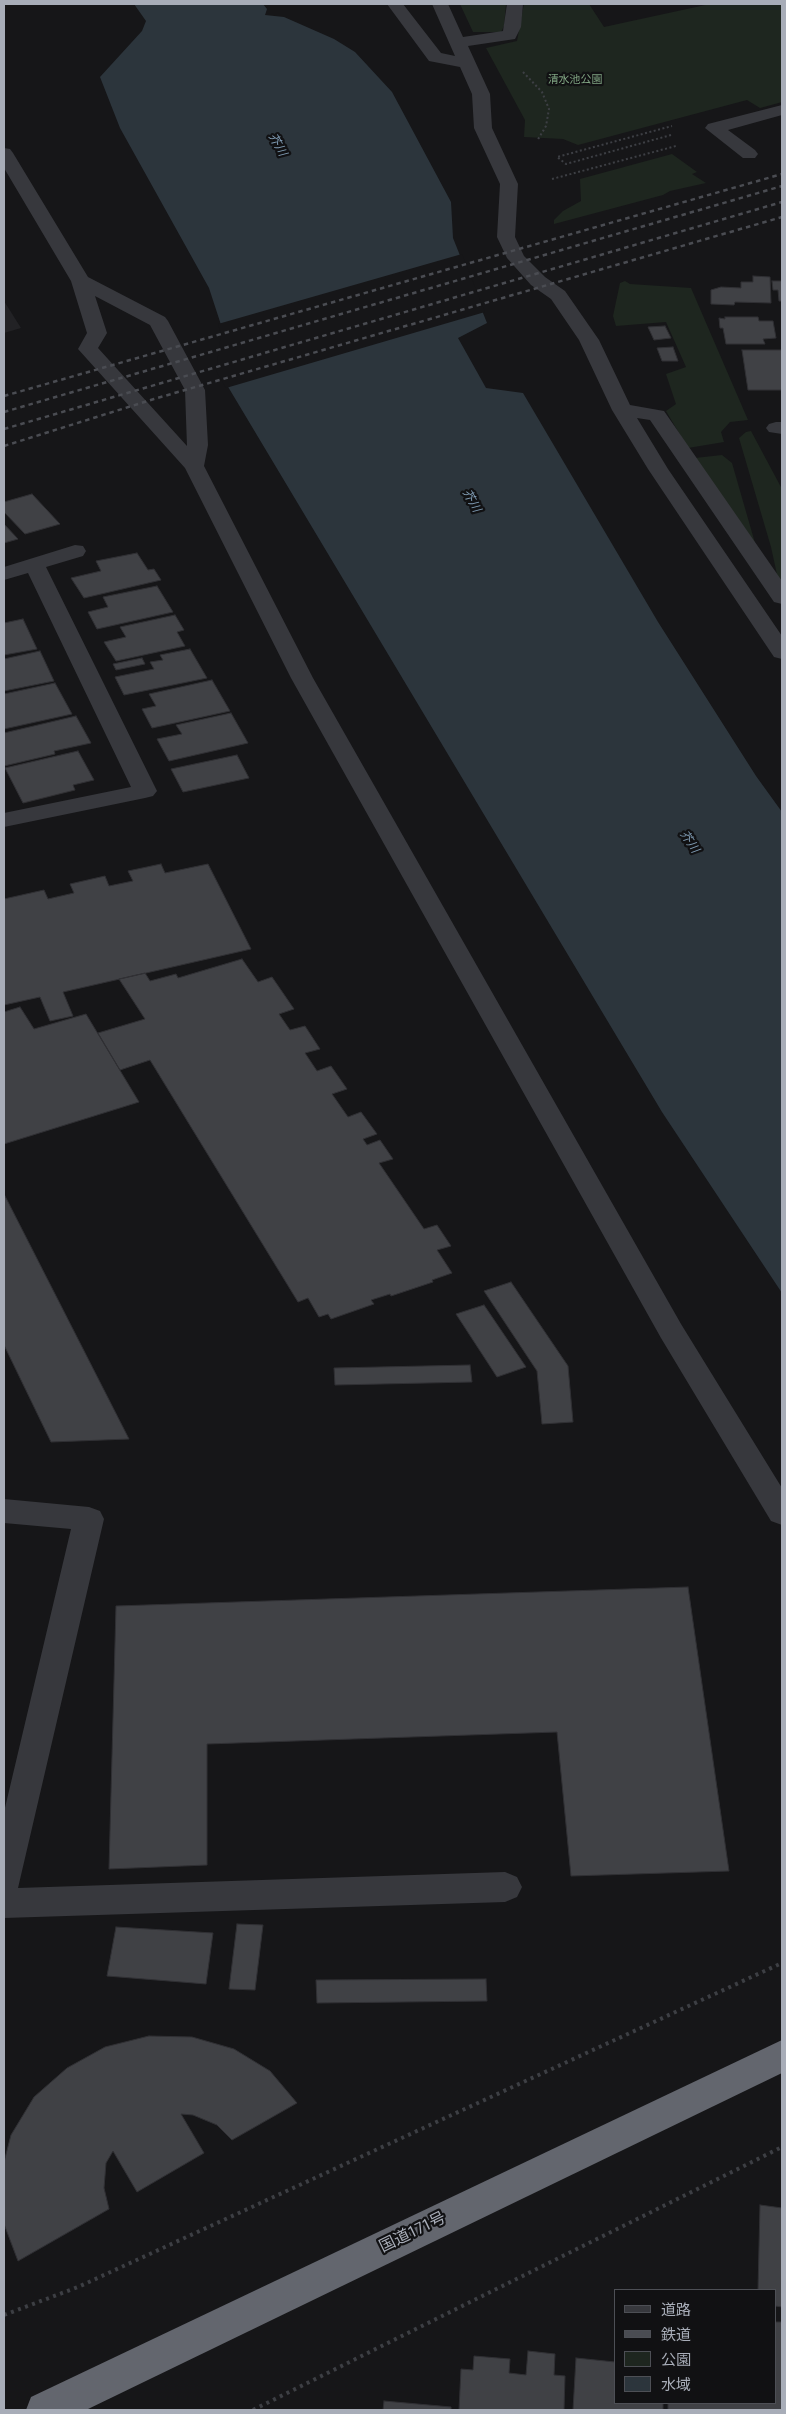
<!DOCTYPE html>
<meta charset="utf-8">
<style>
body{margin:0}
#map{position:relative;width:786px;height:2414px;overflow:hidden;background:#161618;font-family:"Roboto Condensed","Noto Sans JP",sans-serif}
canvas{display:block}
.frame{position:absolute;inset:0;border:5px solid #a8adb8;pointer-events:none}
.legend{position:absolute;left:614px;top:2289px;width:162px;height:115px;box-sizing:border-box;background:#111113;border:1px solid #4d4f55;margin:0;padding:6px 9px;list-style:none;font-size:15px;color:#a8adb8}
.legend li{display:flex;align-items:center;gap:10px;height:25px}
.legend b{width:25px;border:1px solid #4d4f55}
</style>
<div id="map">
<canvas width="786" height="2414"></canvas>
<div class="frame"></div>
<ul class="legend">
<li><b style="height:6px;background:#37383d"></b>道路</li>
<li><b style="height:6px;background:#4a4c52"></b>鉄道</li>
<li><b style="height:14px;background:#1e261f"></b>公園</li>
<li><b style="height:14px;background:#2c353c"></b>水域</li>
</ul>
</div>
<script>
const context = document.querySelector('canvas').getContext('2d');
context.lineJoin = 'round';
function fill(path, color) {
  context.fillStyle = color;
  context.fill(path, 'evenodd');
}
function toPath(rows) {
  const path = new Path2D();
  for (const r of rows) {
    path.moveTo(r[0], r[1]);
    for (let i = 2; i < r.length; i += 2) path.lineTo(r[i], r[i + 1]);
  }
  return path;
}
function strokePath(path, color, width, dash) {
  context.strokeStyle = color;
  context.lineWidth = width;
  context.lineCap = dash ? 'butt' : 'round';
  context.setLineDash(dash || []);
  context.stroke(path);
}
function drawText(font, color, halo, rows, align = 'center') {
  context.font = font + ' "Roboto Condensed","Noto Sans JP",sans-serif';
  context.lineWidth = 4.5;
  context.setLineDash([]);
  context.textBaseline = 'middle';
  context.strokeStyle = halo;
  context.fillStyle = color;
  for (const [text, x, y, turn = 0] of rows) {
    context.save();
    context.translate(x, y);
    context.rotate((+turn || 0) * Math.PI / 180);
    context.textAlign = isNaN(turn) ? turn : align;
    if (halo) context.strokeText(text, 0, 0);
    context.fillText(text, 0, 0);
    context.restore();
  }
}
const built = toPath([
 [4,301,21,328,4,333]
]);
const green = toPath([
 [460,4,506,4,504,26,501,32,473,32],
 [524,4,589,4,604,27,710,4,782,4,782,102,760,108,747,100,578,145,563,139,524,137,525,120,486,48,517,41],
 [672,154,697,172,692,174,706,183,670,191,663,195,554,224,554,220,563,211,581,201,580,179],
 [625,281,630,284,691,288,748,420,730,422,721,432,724,442,688,448,666,411,676,404,666,374,686,367,666,322,616,326,613,316,620,283],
 [751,431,782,489,782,585,778,579,771,547,739,438,746,432],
 [722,455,732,463,755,543,695,458]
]);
const water = toPath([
 [134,4,263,4,267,9,265,15,284,17,334,39,355,52,392,92,451,202,453,238,487,323,458,338,486,388,523,393,658,622,756,776,782,812,782,1293,662,1112,218,370,224,334,209,288,120,128,100,77,142,31,146,21]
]);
const pier = toPath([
 [462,254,485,312,226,388,216,371,221,334,218,324]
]);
const building = toPath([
 [753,276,770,277,771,303,735,302,734,305,711,304,711,290,721,287,741,288,741,282,753,282,753,276],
 [772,281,782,281,782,301,779,301,778,290,773,290,772,281],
 [725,317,758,317,759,321,773,321,776,338,763,339,765,344,726,344,723,328,720,328,719,318,725,319,725,317],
 [665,326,671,338,654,340,648,327,665,326],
 [673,347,678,361,662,361,657,348,673,347],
 [742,350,782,350,782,390,748,390,742,350],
 [32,494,60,524,25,534,4,512,4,502,32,494],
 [4,524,18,539,4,543,4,524],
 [137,553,148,570,154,569,161,580,84,598,71,578,101,571,96,561,137,553],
 [157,586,173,612,97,629,88,612,108,607,103,597,157,586],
 [175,615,184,630,177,632,185,646,116,661,104,642,126,637,120,627,175,615],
 [23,619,37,649,4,655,4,623,23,619],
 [190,649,207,678,124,695,115,677,154,669,150,662,163,660,160,655,190,649],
 [40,651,54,681,4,691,4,659,40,651],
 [142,658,145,664,116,670,113,664,142,658],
 [212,680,230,711,152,728,142,709,156,706,149,694,212,680],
 [55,683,72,714,4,729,4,694,55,683],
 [231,713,248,743,169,761,157,739,182,734,176,725,231,713],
 [76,716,91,743,54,751,55,754,4,766,4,733,76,716],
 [78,751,94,780,73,785,75,790,23,803,5,768,78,751],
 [237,755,249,778,183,792,171,769,237,755],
 [161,864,165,873,208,864,251,949,63,992,73,1016,50,1021,40,997,4,1005,4,899,44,890,48,899,74,893,70,884,105,876,109,886,133,881,128,871,161,864],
 [242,959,258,982,272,977,294,1009,279,1014,290,1030,305,1026,320,1049,305,1053,317,1071,331,1066,347,1089,332,1094,348,1117,361,1112,377,1134,363,1139,367,1145,380,1140,393,1159,379,1163,424,1229,437,1225,451,1246,437,1250,452,1273,432,1280,433,1282,391,1296,390,1294,371,1300,374,1304,331,1319,328,1314,319,1317,308,1298,298,1302,150,1060,120,1070,98,1033,145,1019,119,979,145,973,150,981,176,974,178,978,242,959],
 [20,1007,34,1029,86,1014,139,1102,4,1144,4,1012,20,1007],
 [4,1194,129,1439,51,1442,4,1345,4,1194],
 [511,1282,568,1366,573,1422,542,1424,537,1371,484,1291,511,1282],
 [484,1305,526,1367,497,1377,456,1314,484,1305],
 [470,1365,472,1382,335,1385,334,1368,470,1365],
 [688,1587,729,1871,571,1876,557,1732,207,1744,207,1865,109,1869,116,1606,688,1587],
 [237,1924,263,1925,255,1990,229,1989,237,1924],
 [116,1927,213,1933,206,1984,107,1976,116,1927],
 [486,1979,487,2001,317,2003,316,1980,486,1979],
 [149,2036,192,2037,234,2049,270,2071,297,2103,232,2140,217,2125,193,2115,181,2114,204,2153,137,2192,113,2151,106,2163,104,2188,109,2209,18,2261,4,2224,4,2162,11,2135,34,2097,67,2068,105,2047,149,2036],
 [760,2205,782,2208,782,2307,775,2306,775,2290,758,2290,760,2205],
 [775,2322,782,2322,782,2410,668,2410,668,2403,775,2403,775,2322],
 [528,2351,555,2354,554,2375,565,2376,564,2410,459,2410,461,2369,473,2370,474,2356,510,2359,509,2373,526,2375,528,2351],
 [576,2358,615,2362,615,2403,663,2403,663,2410,573,2410,576,2358],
 [384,2401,451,2407,451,2410,383,2410,384,2401]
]);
const pathFar1 = toPath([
 [523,72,542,92,549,109,546,126,537,141],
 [671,135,566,164,557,157,672,126],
 [552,179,676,146]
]);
const path = toPath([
 [4,2315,78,2287,782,1963],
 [253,2410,782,2147]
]);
const minor = toPath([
 [387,4,403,4,441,53,455,56,432,4,448,4,463,37,503,31,507,4,523,4,521,27,515,39,468,46,490,94,492,128,518,184,515,237,524,256,545,277,565,291,599,340,630,405,664,411,782,581,782,604,774,602,650,420,637,418,668,469,782,636,782,659,774,657,648,469,612,410,579,340,551,299,531,285,507,258,497,237,500,184,474,128,472,94,460,67,429,61,387,4],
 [782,105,782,115,728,130,755,150,758,154,755,158,743,158,705,128,708,124,782,105],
 [4,148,10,149,13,153,88,277,165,317,168,321,205,390,208,445,204,466,313,678,681,1324,782,1488,782,1525,771,1521,661,1338,291,678,185,468,78,349,87,333,71,281,4,168,4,148],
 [95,296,150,325,185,390,187,446,98,348,107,333,95,296],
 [776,422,782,422,782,434,769,432,766,428,769,424,776,422],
 [75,545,83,546,86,551,83,556,46,567,157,791,153,796,145,798,4,827,4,813,131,787,28,573,4,580,4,567,75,545],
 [4,1499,89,1507,100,1511,104,1519,18,1888,505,1872,517,1877,522,1887,517,1897,505,1902,4,1918,4,1812,71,1529,4,1523,4,1499]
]);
const highway = toPath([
 [782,2040,782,2073,86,2410,26,2410,31,2397,782,2040]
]);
const rail = toPath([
 [4,396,782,174],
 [4,412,782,186],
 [4,429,782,202],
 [4,446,154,399,782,217]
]);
const farParknames = [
 ["清水池公園",575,80]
];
const farWaternames = [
 ["芥川",277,145,61],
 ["芥川",471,501,61],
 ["芥川",689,842,56]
];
const nearStreetnames = [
 ["国道171号",413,2233,-26]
];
fill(built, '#222225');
fill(green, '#1e261f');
fill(water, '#2c353c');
fill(pier, '#161618');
fill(building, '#404145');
strokePath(building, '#303034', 1);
strokePath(pathFar1, '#3d3f44', 2, [2, 2.5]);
strokePath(path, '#3d3f44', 4, [3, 4.5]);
fill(minor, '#37383d');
fill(highway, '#63666e');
strokePath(rail, '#4a4c52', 2.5, [4.5, 4]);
drawText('11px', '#7fa381', '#111113', farParknames);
drawText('italic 12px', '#7f9bb3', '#111113', farWaternames);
drawText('16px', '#a8adb8', '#111113', nearStreetnames);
</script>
